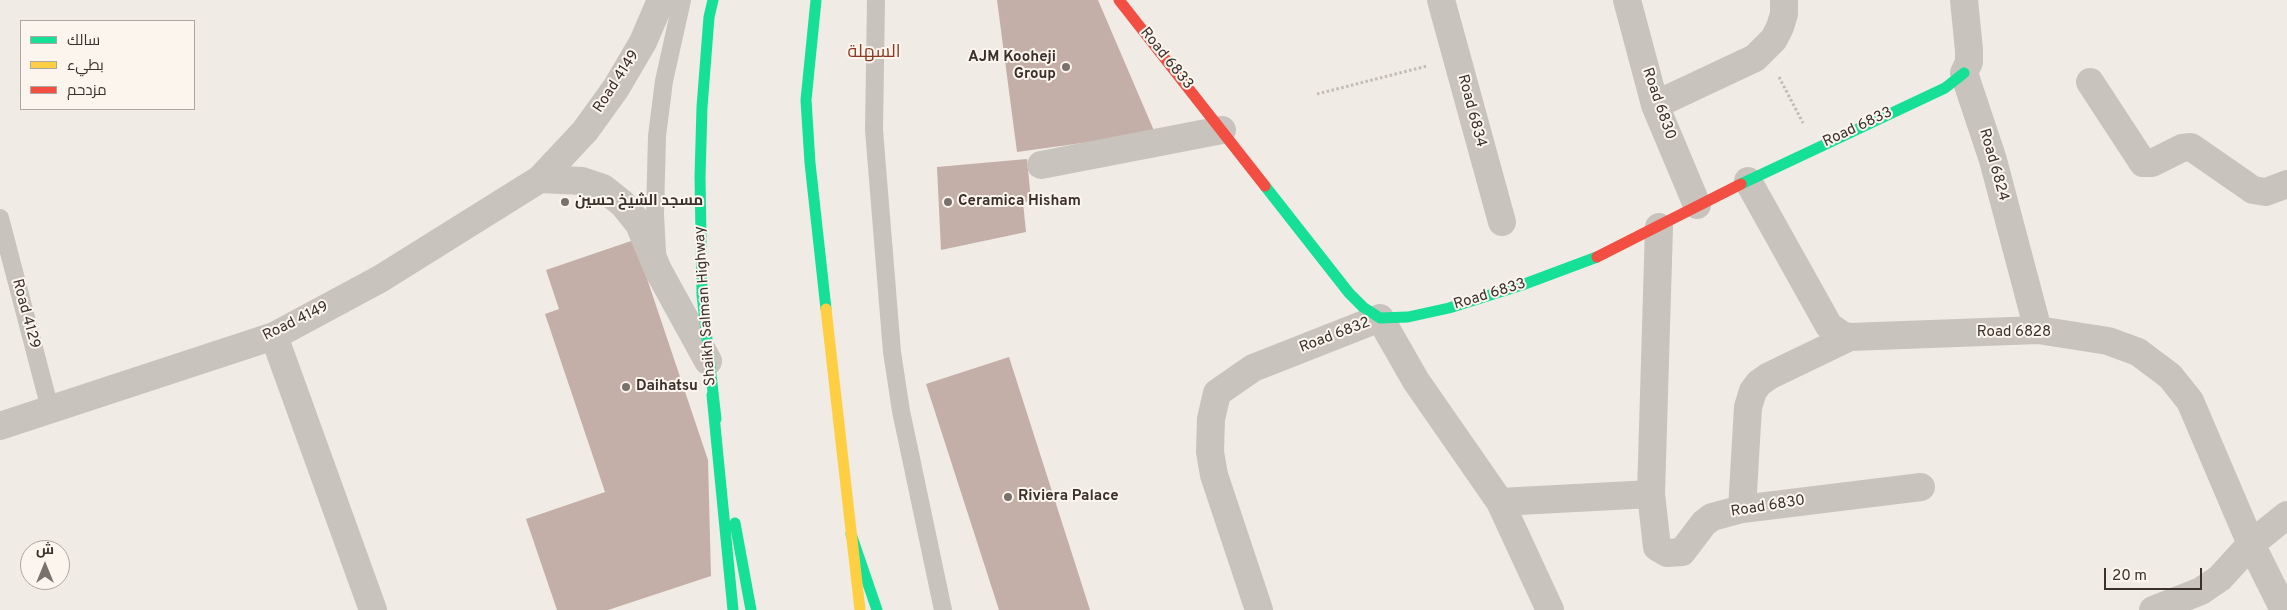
<!DOCTYPE html>
<meta charset="utf-8">
<style>
body{margin:0}
#map{position:relative;width:2287px;height:610px;overflow:hidden;background:#f0ebe5;font-family:Overpass,Cairo,sans-serif}
canvas{display:block}
.legend{position:absolute;left:20px;top:20px;width:175px;height:90px;box-sizing:border-box;background:#fbf5ee;border:1px solid #aea6a0;margin:0;padding:6px 9px;list-style:none;font-size:15px;color:#3b302b}
.legend li{display:flex;align-items:center;gap:10px;height:25px}
.legend b{width:25px;border:1px solid #aea6a0}
.north{position:absolute;left:20px;top:540px;width:50px;height:50px;box-sizing:border-box;background:#fbf5ee;border:1px solid #aea6a0;border-radius:50%;rotate:0deg;font-size:14px;font-weight:700;line-height:20px;text-align:center;color:#3b302b}
.north::after{content:'';display:block;margin:auto;width:18px;height:22px;background:#7a716c;clip-path:polygon(50% 0,100% 100%,50% 72%,0 100%)}
.scale{position:absolute;left:2104px;top:568px;width:98px;height:22px;box-sizing:border-box;border:2px solid #3b302b;border-top:0;padding-left:6px;font-size:15px;line-height:18px;white-space:nowrap;color:#3b302b;-webkit-text-stroke:4px #fbf5ee;paint-order:stroke}
</style>
<div id="map">
<canvas width="2287" height="610"></canvas>
<ul class="legend">
<li><b style="height:6px;background:#16e098"></b>سالك</li>
<li><b style="height:6px;background:#ffcf43"></b>بطيء</li>
<li><b style="height:6px;background:#f24e42"></b>مزدحم</li>
</ul>
<div class="north">ش</div>
<div class="scale">20 m</div>
</div>
<script>
const context = document.querySelector('canvas').getContext('2d');
context.lineJoin = 'round';
function fill(path, color) {
  context.fillStyle = color;
  context.fill(path, 'evenodd');
}
function toPath(rows) {
  const path = new Path2D();
  for (const r of rows) {
    path.moveTo(r[0], r[1]);
    for (let i = 2; i < r.length; i += 2) path.lineTo(r[i], r[i + 1]);
  }
  return path;
}
function strokePath(path, color, width, dash) {
  context.strokeStyle = color;
  context.lineWidth = width;
  context.lineCap = dash ? 'butt' : 'round';
  context.setLineDash(dash || []);
  context.stroke(path);
}
function drawText(font, color, halo, rows, align = 'center') {
  context.font = font + ' Overpass,Cairo,sans-serif';
  context.lineWidth = 4;
  context.setLineDash([]);
  context.textBaseline = 'middle';
  context.strokeStyle = halo;
  context.fillStyle = color;
  for (const [text, x, y, turn = 0] of rows) {
    context.save();
    context.translate(x, y);
    context.rotate((+turn || 0) * Math.PI / 180);
    context.textAlign = isNaN(turn) ? turn : align;
    if (halo) context.strokeText(text, 0, 0);
    context.fillText(text, 0, 0);
    context.restore();
  }
}
const building = toPath([
 [997,0,1098,0,1155,133,1017,152],
 [1027,159,1031,201,1023,202,1026,232,941,250,937,167],
 [634,240,708,460,711,576,608,610,557,610,526,519,605,492,545,314,559,309,546,270],
 [1009,357,1090,610,999,610,926,384]
]);
const path = toPath([
 [1779,77,1803,123],
 [1317,94,1427,66]
]);
const lane = toPath([
 [876,0,874,130,892,352,901,411,943,610],
 [0,218,50,409],
 [657,252,655,214,657,136,664,81,682,0]
]);
const street = toPath([
 [1441,0,1502,222],
 [1627,0,1655,105,1697,205],
 [1964,0,1969,50,1969,62,1964,73,1993,160,2038,330],
 [2090,82,2143,163,2152,163,2182,148,2191,147,2253,190,2266,192,2287,184],
 [1655,105,1755,58,1774,39,1780,27,1784,14,1784,0],
 [1041,165,1222,130],
 [540,179,582,181,603,188,623,204,639,224,658,270,708,361],
 [1748,181,1829,326,1842,335,1850,337,2038,330,2108,341,2138,352,2170,376,2190,401,2251,544,2284,610],
 [1659,227,1651,494,1657,547,1667,553,1682,552,1704,523,1712,517,1742,509,1921,487],
 [274,336,373,610],
 [0,426,274,336,380,279,540,179,585,131,616,88,643,42,661,0],
 [1500,502,1651,494],
 [1742,509,1748,407,1753,391,1759,383,1769,376,1850,337],
 [1259,610,1214,475,1210,452,1211,419,1217,393,1253,368,1380,318,1416,381,1500,502,1550,610],
 [2153,610,2201,591,2220,578,2251,544,2287,515]
]);
const fast = toPath([
 [713,0,709,17,702,107,700,177,702,295,716,419],
 [816,0,806,100,810,163,826,309],
 [1741,184,1945,88,1964,73],
 [1265,186,1349,293,1363,307,1380,318,1408,317,1449,308,1522,285,1597,257],
 [712,395,733,610],
 [735,523,751,610],
 [851,534,877,610]
]);
const slow = toPath([
 [826,309,860,610]
]);
const jam = toPath([
 [1119,0,1265,186],
 [1597,257,1741,184]
]);
const markers = [
 [1066,67,5,"#7a716c"],
 [565,202,5,"#7a716c"],
 [948,202,5,"#7a716c"],
 [626,387,5,"#7a716c"],
 [1008,497,5,"#7a716c"]
];
const poiNames = [
 ["AJM Kooheji",1056,58,"right"],
 ["Group",1056,75,"right"],
 ["مسجد الشيخ حسين",575,202],
 ["Ceramica Hisham",958,202],
 ["Daihatsu",636,387],
 ["Riviera Palace",1018,497]
];
const streetNames = [
 ["Road 6833",1166,59,51],
 ["Road 4149",617,82,-57],
 ["Road 6830",1658,104,71],
 ["Road 6834",1471,111,75],
 ["Road 6833",1858,128,-25],
 ["Road 6824",1993,165,74],
 ["Road 6833",1490,295,-17],
 ["Shaikh Salman Highway",706,306,-94],
 ["Road 4129",25,314,75],
 ["Road 4149",296,322,-26],
 ["Road 6828",2014,333],
 ["Road 6832",1335,336,-21],
 ["Road 6830",1768,507,-9]
];
const quarterNames = [
 ["السهلة",874,53]
];
fill(building, '#c3afa7');
strokePath(path, '#c2bbb6', 3, [2.5, 2.5]);
strokePath(lane, '#c9c3be', 18);
strokePath(street, '#c9c3be', 28);
strokePath(fast, '#16e098', 11);
strokePath(slow, '#ffcf43', 11);
strokePath(jam, '#f24e42', 11);
for (const [x, y, r, color] of markers) {
  const dot = new Path2D();
  dot.arc(x, y, r, 0, 2 * Math.PI);
  context.fillStyle = color;
  context.fill(dot);
  strokePath(dot, '#fbf5ee', 2);
}
drawText('bold 15px', '#3b302b', '#fbf5ee', poiNames, 'left');
drawText('15px', '#3b302b', '#fbf5ee', streetNames);
drawText('18px', '#8c3b22', '#fbf5ee', quarterNames);
</script>
